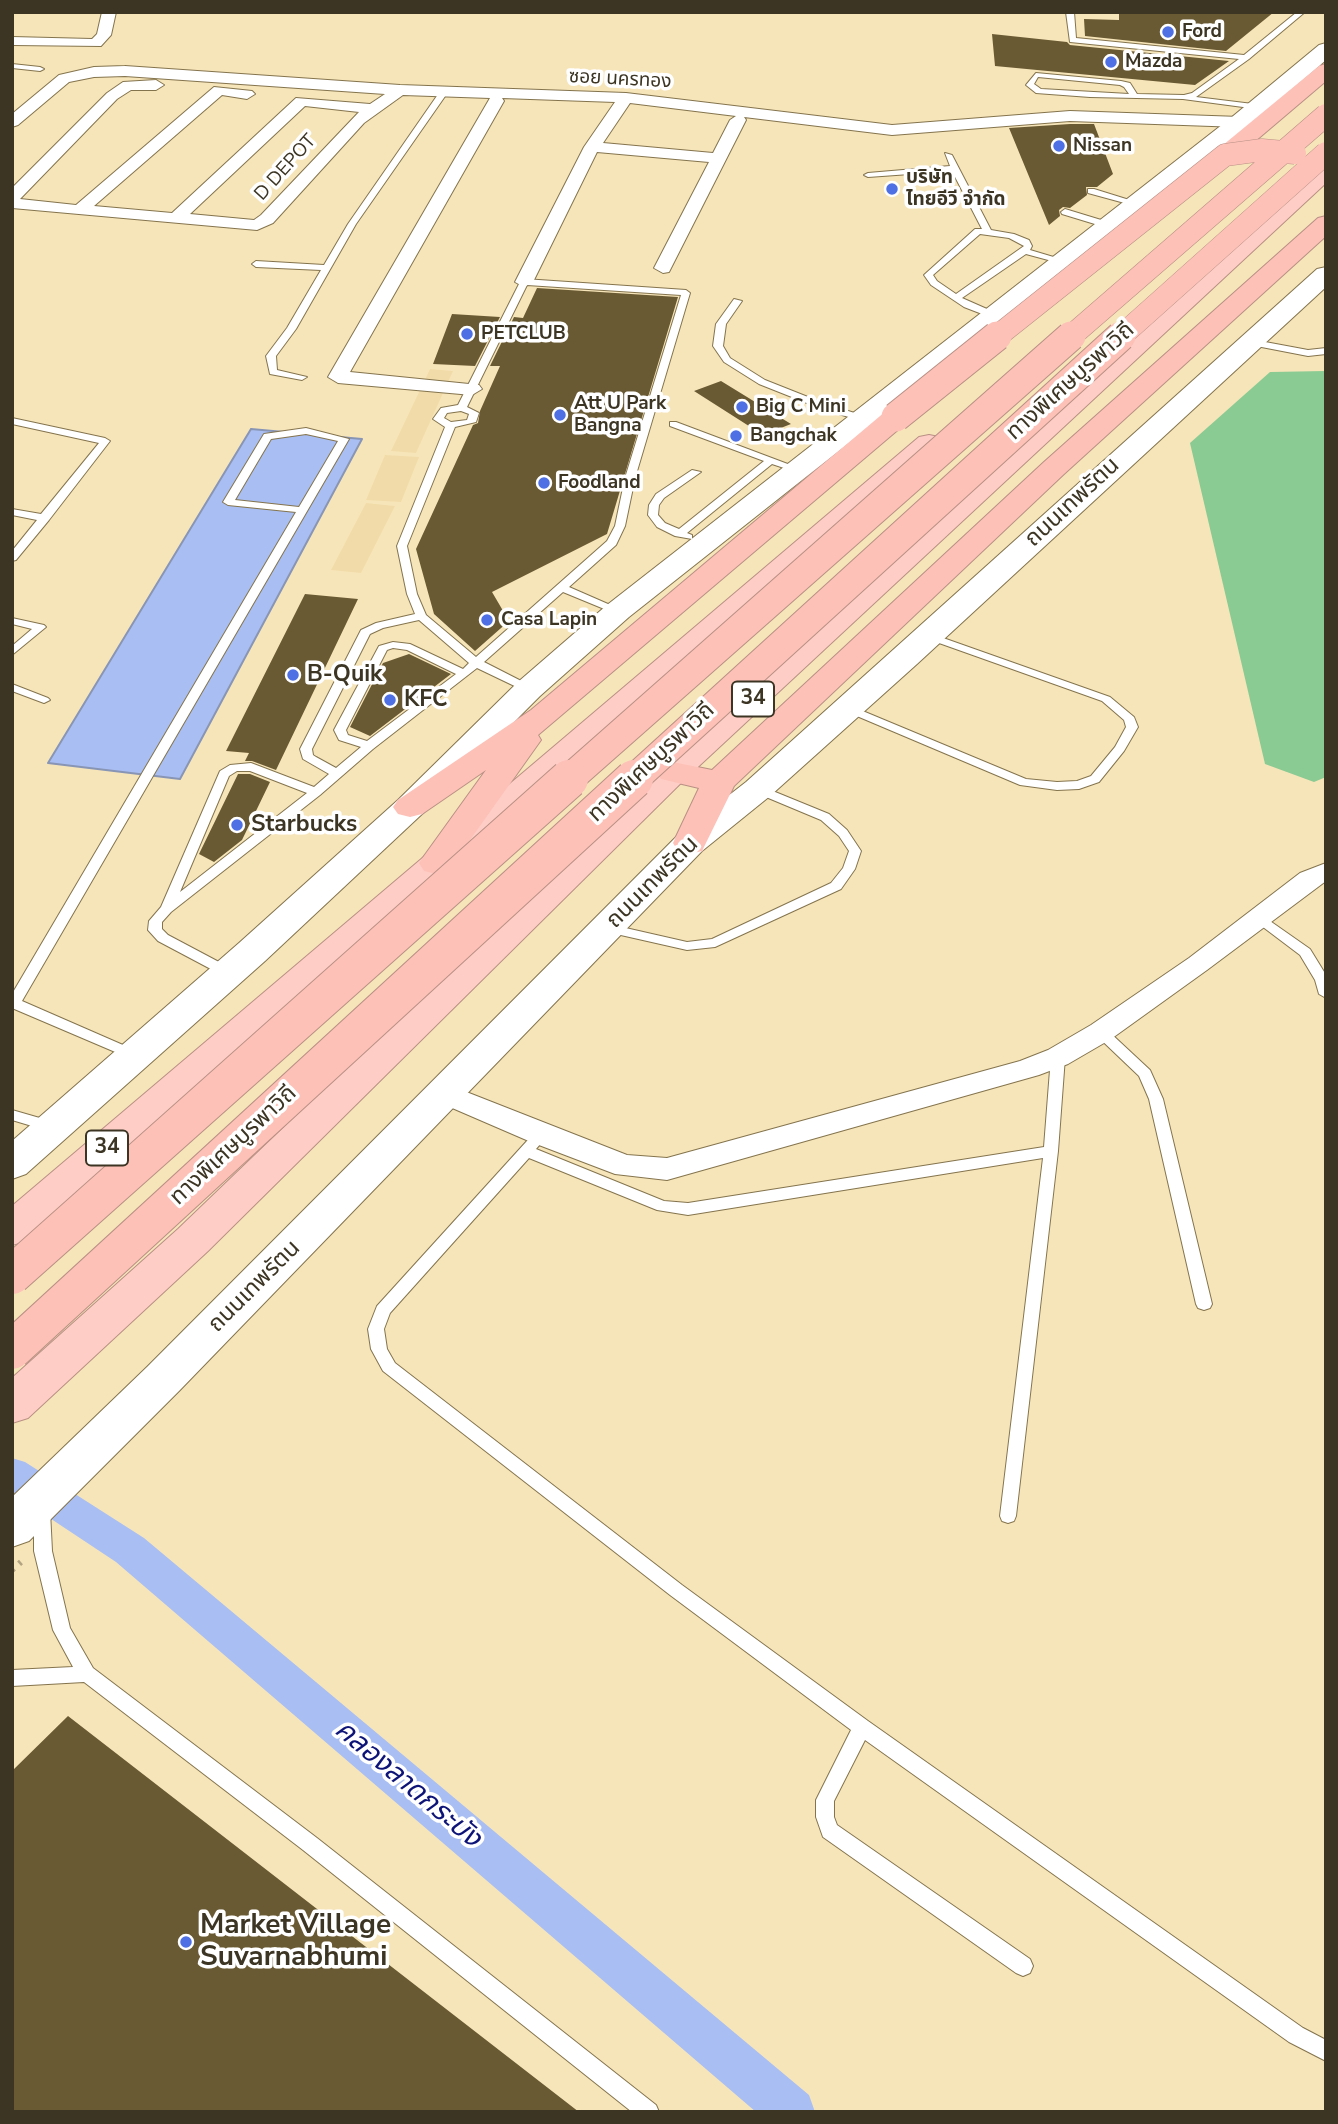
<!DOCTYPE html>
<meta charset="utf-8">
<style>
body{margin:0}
#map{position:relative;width:1338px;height:2124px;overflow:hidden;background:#f7e5ba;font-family:"Nunito Sans",sans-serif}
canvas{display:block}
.frame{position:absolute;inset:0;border:14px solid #3c3524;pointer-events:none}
</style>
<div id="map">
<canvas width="1338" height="2124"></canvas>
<div class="frame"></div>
</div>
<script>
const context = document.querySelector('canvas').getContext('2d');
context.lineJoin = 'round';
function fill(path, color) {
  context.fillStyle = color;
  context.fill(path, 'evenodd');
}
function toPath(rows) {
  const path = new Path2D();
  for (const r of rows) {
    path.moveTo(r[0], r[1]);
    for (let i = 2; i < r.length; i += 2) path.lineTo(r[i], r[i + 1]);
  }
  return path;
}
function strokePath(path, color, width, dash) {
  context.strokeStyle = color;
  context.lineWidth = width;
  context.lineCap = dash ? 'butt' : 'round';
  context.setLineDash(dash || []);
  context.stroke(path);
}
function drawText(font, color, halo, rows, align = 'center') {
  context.font = font + ' "Nunito Sans","Noto Sans Thai",sans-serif';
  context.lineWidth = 7;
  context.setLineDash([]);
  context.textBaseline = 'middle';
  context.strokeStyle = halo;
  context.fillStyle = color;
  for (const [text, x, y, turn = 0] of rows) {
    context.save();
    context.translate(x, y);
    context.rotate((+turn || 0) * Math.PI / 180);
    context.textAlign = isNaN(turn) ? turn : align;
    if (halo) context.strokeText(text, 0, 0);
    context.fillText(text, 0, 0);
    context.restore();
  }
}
const built = toPath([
 [430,369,453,371,416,453,391,451],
 [385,455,419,457,401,502,366,500],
 [366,503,395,506,361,573,331,570]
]);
const green = toPath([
 [1326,371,1326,777,1314,782,1265,764,1190,443,1270,372]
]);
const water = toPath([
 [251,429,362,439,180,779,48,763,251,429]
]);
const canal = toPath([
 [12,1458,25,1462,144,1538,809,2095,815,2112,756,2112,116,1562,12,1493,12,1458]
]);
const building = toPath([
 [1119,12,1274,12,1226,51,1085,36,1084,19,1119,20],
 [992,34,1067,42,1070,45,1229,61,1195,85,995,66],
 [1070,124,1094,124,1113,174,1097,187,1086,187,1087,195,1070,208,1063,207,1059,210,1060,216,1049,225,1009,128],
 [537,288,678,297,607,534,492,592,509,621,475,651,434,614,416,549,473,425,478,423,480,411,500,366,490,366,514,317,523,318],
 [452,314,500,317,475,366,433,364],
 [721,381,791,424,763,435,694,391],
 [305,594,358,599,276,770,252,761,245,761,249,753,226,751],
 [409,654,451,674,370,736,350,727,383,663],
 [238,774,250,774,270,782,242,840,214,862,199,854],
 [68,1716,579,2112,12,2112,12,1771]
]);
const path = toPath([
 [12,1570,21,1562,19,1561]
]);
const service = toPath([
 [1066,12,1074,12,1076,38,1244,55,1297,12,1305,12,1249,59,1196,97,1261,105,1262,107,1258,109,1183,99,1090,97,1036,93,1026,85,1036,73,1121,81,1130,83,1137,94,1184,95,1192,93,1239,59,1070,42,1066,12],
 [1038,77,1120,85,1124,87,1129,94,1041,89,1034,84,1038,77],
 [12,64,40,67,44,69,40,71,12,68,12,64],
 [441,90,448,92,356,224,296,329,276,356,277,370,307,377,302,380,270,374,266,356,287,328,321,270,256,267,252,264,256,261,324,265,348,224,441,90],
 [945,153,952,155,991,230,1014,234,1029,240,1032,246,1030,250,1067,261,1063,264,1026,254,962,298,996,313,996,317,990,317,964,307,931,285,924,275,975,229,982,229,952,171,868,177,864,175,868,173,950,166,945,153],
 [980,234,1009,238,1024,246,956,294,937,281,933,275,980,234],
 [1088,189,1094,189,1139,203,1132,205,1088,193,1088,189],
 [1065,209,1111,223,1112,225,1108,228,1062,214,1061,212,1065,209],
 [524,279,686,290,690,293,635,478,625,526,616,545,569,587,624,611,618,614,614,613,563,592,484,662,533,687,533,691,525,691,477,668,373,749,320,795,171,912,162,922,162,929,168,935,234,970,236,973,229,977,224,976,158,941,148,930,149,921,161,907,220,771,230,765,251,763,314,787,329,774,303,759,300,749,361,630,376,623,415,614,407,594,397,546,445,427,433,419,441,408,458,405,520,282,524,279],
 [527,285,681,295,625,478,615,526,607,541,476,657,426,615,417,594,407,546,455,427,476,422,479,413,467,407,527,285],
 [461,411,469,414,467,420,451,422,444,418,447,413,461,411],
 [419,620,469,663,463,669,410,644,393,642,379,646,334,730,339,740,361,747,336,768,316,757,313,755,312,749,370,634,383,628,419,620],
 [393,648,407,650,456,674,367,741,348,735,346,730,387,650,393,648],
 [237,771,250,771,307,793,180,892,229,776,237,771],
 [734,299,742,301,726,324,723,346,730,358,765,380,823,403,864,416,864,420,858,420,817,407,759,384,724,362,713,346,716,324,734,299],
 [1249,339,1308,350,1326,348,1326,354,1308,356,1246,344,1246,340,1249,339],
 [12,418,105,438,110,441,49,520,16,560,12,561,12,551,37,520,12,515,12,509,41,514,99,443,12,424,12,418],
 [670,422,676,422,801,469,796,472,772,464,687,533,692,535,692,539,675,536,657,527,648,515,649,505,656,494,692,470,701,472,664,498,659,505,658,515,665,523,679,529,764,461,670,426,670,422],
 [306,428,349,439,22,1001,139,1052,141,1055,134,1060,12,1008,12,994,296,512,228,505,223,502,264,434,306,428],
 [306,434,338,441,299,507,235,500,271,439,306,434],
 [12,618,44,625,46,627,12,655,12,646,32,629,12,624,12,618],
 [929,633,1110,697,1134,717,1138,727,1124,751,1099,782,1079,789,1057,790,1020,785,845,711,845,707,853,707,1026,779,1057,782,1077,781,1091,776,1115,747,1126,727,1124,720,1102,701,925,638,925,634,929,633],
 [12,684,48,698,50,700,44,703,12,691,12,684],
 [758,785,829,814,847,830,861,851,855,869,841,889,715,947,687,950,603,931,601,928,608,924,687,942,712,939,831,883,843,868,849,851,839,836,821,820,754,792,752,789,758,785],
 [1260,914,1310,949,1326,975,1326,998,1319,994,1315,980,1300,955,1255,921,1253,918,1260,914],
 [1101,1027,1106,1029,1150,1070,1163,1099,1212,1304,1210,1308,1204,1310,1198,1308,1196,1304,1149,1099,1139,1076,1096,1035,1094,1032,1096,1029,1101,1027],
 [1058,1052,1065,1057,1058,1151,1016,1516,1014,1521,1008,1523,1002,1521,1000,1516,1043,1158,688,1215,657,1210,529,1158,390,1313,384,1329,387,1349,395,1363,682,1585,868,1721,1303,2028,1326,2040,1326,2061,1289,2042,865,1740,834,1801,834,1817,837,1825,1030,1959,1033,1966,1030,1973,1023,1976,1016,1973,823,1837,816,1817,816,1800,851,1730,670,1595,383,1371,371,1349,368,1329,377,1306,536,1131,546,1131,548,1135,536,1149,664,1201,688,1203,1044,1147,1051,1057,1058,1052],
 [12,1110,57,1123,59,1127,52,1132,12,1120,12,1110],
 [42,1504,48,1506,50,1511,52,1551,70,1628,93,1668,317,1838,656,2105,659,2112,632,2112,303,1850,84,1682,12,1686,12,1670,73,1667,53,1630,34,1551,34,1511,36,1506,42,1504]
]);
const minor = toPath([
 [102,12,116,12,111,35,101,46,12,45,12,37,92,39,97,34,102,12],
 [125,66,400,85,626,93,892,125,1070,111,1240,117,1248,122,1240,127,1070,121,892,135,744,117,746,120,669,272,663,273,654,268,709,162,597,152,533,282,524,287,515,282,584,147,615,102,502,98,504,101,350,372,479,385,482,389,472,395,338,383,328,377,490,98,403,95,364,123,273,223,257,230,12,208,12,188,107,93,123,82,156,80,164,85,156,90,131,90,117,99,20,199,76,205,214,87,252,91,255,94,247,99,222,95,94,206,172,213,296,98,370,104,385,94,125,76,94,77,69,82,18,125,12,127,12,114,59,75,94,67,125,66],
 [630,103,736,116,730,120,713,153,603,143,630,103],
 [305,106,359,112,261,215,254,220,190,214,305,106],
 [1326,863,1326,881,1207,970,1111,1039,1068,1064,1039,1075,667,1180,615,1174,531,1142,436,1101,432,1094,436,1087,446,1084,627,1155,667,1158,1020,1061,1048,1050,1091,1025,1189,958,1300,873,1326,863]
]);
const secondary = toPath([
 [1326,43,1326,60,1248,127,629,617,540,696,422,814,265,961,26,1174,12,1179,12,1141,239,943,398,800,518,682,607,605,1232,117,1319,45,1326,43],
 [1326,267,1326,287,917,664,770,796,702,851,179,1391,29,1541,12,1547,12,1497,147,1367,678,835,746,782,1317,269,1326,267]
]);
const trunk = toPath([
 [1326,164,1326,183,685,779,208,1251,28,1418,12,1423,12,1378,178,1229,661,765,1318,166,1326,164],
 [929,435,939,437,943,443,939,449,448,871,27,1241,12,1245,12,1206,919,437,929,435]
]);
const motorway = toPath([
 [1326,64,1326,81,1233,160,1217,160,1214,155,1217,150,1319,66,1326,64],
 [1326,216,1326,236,1064,474,734,786,702,851,690,854,678,851,673,843,699,788,661,779,656,772,661,765,673,762,712,770,1044,462,1318,218,1326,216],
 [896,409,906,411,909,417,906,423,538,735,541,740,448,871,436,874,424,871,419,863,486,770,422,814,410,817,398,814,393,807,398,800,531,710,886,411,896,409]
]);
const motorwayBridgeFar2 = toPath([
 [995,338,1225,155,1262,150,1295,153],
 [1069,338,1326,115],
 [1119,338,1326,153]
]);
const motorwayBridgeFar1 = toPath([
 [896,417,997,336],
 [567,781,1071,336],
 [632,781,1121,336]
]);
const motorwayBridge = toPath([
 [12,1275,569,779],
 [12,1350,634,779]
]);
const markers = [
 [1168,32,7,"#4e70e4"],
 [1111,62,7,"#4e70e4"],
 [1059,146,7,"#4e70e4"],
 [892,189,7,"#4e70e4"],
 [467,334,7,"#4e70e4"],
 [742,407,7,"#4e70e4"],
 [560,415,7,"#4e70e4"],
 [736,436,7,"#4e70e4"],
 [544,483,7,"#4e70e4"],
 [487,620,7,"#4e70e4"],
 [293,675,7,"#4e70e4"],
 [390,700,7,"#4e70e4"],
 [237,825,7,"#4e70e4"],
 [186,1942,7,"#4e70e4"]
];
const farPoinames = [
 ["Ford",1182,32],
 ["Mazda",1125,62],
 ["Nissan",1073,146],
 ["บริษัท",906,178],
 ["ไทยอีวี จำกัด",906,200],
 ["PETCLUB",481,334],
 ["Att U Park",574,404],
 ["Bangna",574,426],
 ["Big C Mini",756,407],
 ["Bangchak",750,436],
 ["Foodland",558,483],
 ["Casa Lapin",501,620]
];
const farStreetnames = [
 ["ซอย นครทอง",620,80,3],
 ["D DEPOT",286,168,-48]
];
const shields = [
 [753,699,42],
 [107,1148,42]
];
const shieldNames = [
 ["34",753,699],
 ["34",107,1148]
];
const streetNames = [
 ["ทางพิเศษบูรพาวิถี",1071,382,-42],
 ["ถนนเทพรัตน",1073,503,-43],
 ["ทางพิเศษบูรพาวิถี",652,763,-43],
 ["ถนนเทพรัตน",653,883,-45],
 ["ทางพิเศษบูรพาวิถี",234,1146,-43],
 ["ถนนเทพรัตน",255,1287,-45]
];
const poiNames = [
 ["B-Quik",307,675],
 ["KFC",404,700],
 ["Starbucks",251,825]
];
const nearWaternames = [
 ["คลองลาดกระบัง",407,1785,40]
];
const nearPoinames = [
 ["Market Village",200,1926],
 ["Suvarnabhumi",200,1958]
];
fill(built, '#f1dca9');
fill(green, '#8aca93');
fill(water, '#a9bef3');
strokePath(water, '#8895b5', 2);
fill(canal, '#a9bef3');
fill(building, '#6a5a33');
strokePath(service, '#84744d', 2);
strokePath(minor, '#84744d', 2);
strokePath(secondary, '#84744d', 2);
strokePath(trunk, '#b99084', 2);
strokePath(motorway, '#b99084', 2);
strokePath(path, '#b3a583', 6, [2.5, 7]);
fill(service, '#fff');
fill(minor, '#fff');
fill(secondary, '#fff');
fill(trunk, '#fecec6');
fill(motorway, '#fdc1b8');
strokePath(motorwayBridgeFar2, '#b99084', 23, []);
strokePath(motorwayBridgeFar1, '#b99084', 31, []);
strokePath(motorwayBridge, '#b99084', 40, []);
strokePath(motorwayBridgeFar2, '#fdc1b8', 22);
strokePath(motorwayBridgeFar1, '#fdc1b8', 29);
strokePath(motorwayBridge, '#fdc1b8', 38);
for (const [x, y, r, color] of markers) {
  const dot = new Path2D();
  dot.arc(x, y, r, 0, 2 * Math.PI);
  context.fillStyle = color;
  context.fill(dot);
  strokePath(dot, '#fff', 2.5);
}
drawText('bold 19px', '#3c3524', '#fff', farPoinames, 'left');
drawText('19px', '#3c3524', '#fff', farStreetnames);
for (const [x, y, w] of shields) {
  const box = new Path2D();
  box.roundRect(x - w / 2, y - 17.5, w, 35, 5);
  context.fillStyle = '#fff';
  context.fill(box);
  strokePath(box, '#3c3524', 2);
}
drawText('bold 21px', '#3c3524', null, shieldNames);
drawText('23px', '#3c3524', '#fff', streetNames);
drawText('bold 23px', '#3c3524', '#fff', poiNames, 'left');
drawText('italic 28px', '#0e1477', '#fff', nearWaternames);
drawText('bold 28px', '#3c3524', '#fff', nearPoinames, 'left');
</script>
